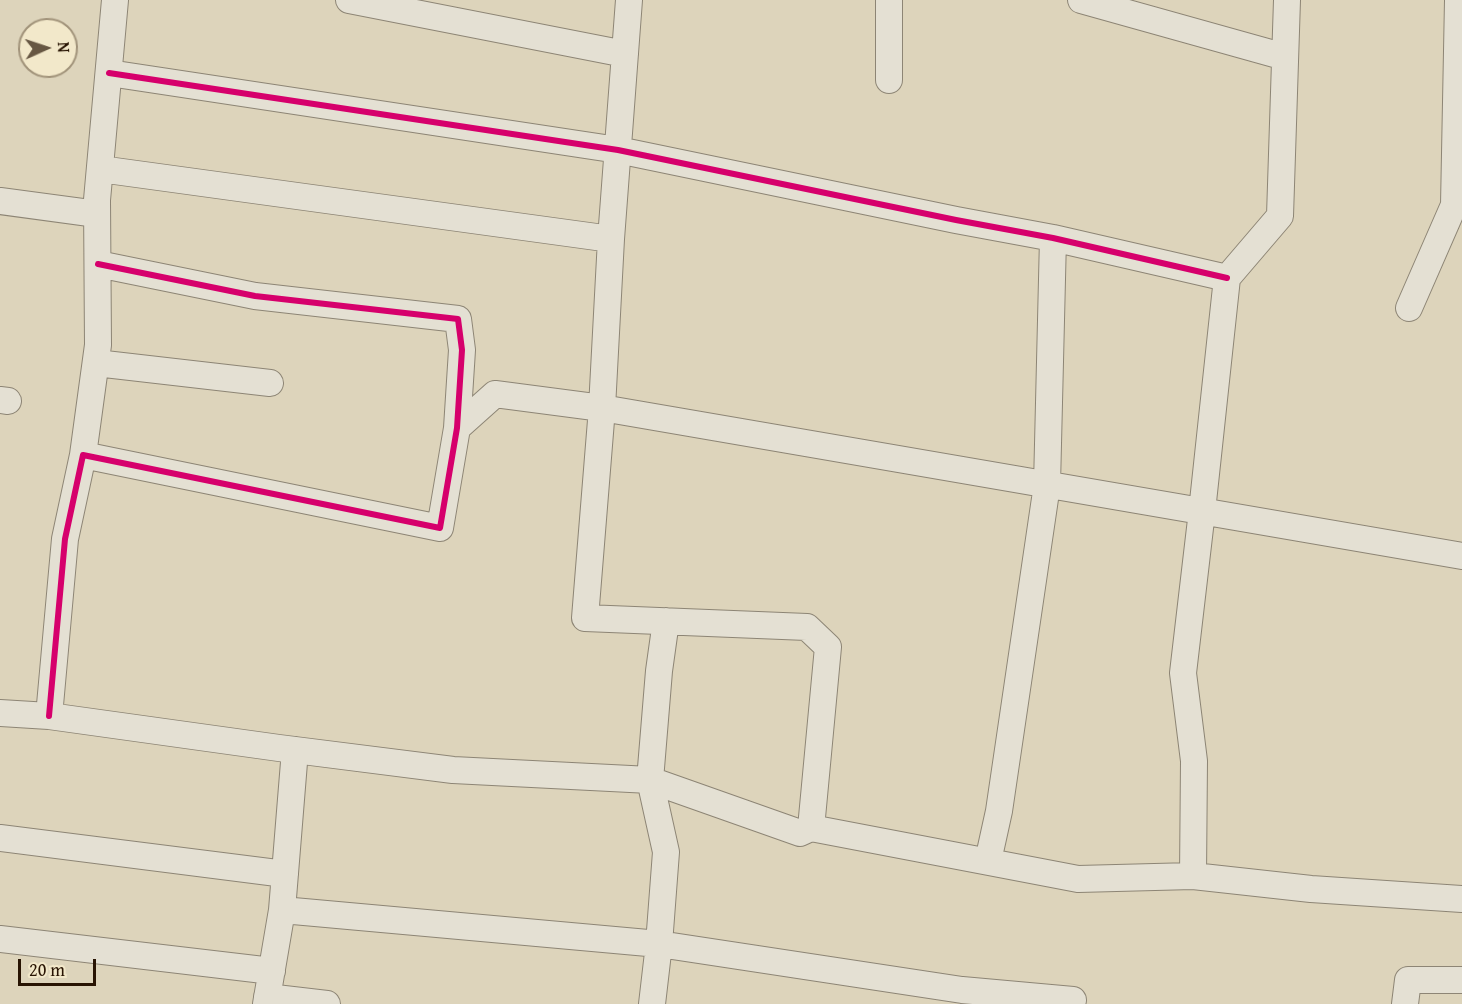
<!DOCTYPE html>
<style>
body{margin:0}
#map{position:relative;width:1462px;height:1004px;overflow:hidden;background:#ddd4bb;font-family:"Gentium Book Plus",serif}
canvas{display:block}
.north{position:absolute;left:18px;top:18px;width:60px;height:60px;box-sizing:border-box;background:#f2e8ca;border:2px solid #a1937a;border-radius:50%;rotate:87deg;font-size:16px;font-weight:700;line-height:24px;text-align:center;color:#281403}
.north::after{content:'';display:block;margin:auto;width:21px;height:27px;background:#675743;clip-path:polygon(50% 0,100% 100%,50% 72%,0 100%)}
.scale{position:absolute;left:18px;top:959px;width:78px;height:27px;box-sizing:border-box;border:3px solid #281403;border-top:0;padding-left:8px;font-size:18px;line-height:21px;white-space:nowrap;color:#281403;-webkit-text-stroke:4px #f2e8ca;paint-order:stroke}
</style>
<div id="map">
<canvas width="1462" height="1004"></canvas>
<div class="north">N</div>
<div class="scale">20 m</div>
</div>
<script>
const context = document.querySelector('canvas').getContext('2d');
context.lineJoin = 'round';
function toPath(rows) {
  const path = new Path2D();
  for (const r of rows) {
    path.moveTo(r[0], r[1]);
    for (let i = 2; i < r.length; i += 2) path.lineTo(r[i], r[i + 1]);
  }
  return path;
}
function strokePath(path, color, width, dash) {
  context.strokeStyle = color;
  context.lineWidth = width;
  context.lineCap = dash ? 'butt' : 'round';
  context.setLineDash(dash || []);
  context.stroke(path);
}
const minor = toPath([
 [349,0,625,54],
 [629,0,611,239,602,408,585,618,807,627,828,647,811,828],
 [889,0,889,80],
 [1081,0,1285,57],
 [109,73,618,150,956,220,1053,238,1227,278],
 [100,169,611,239],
 [0,201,97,214],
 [1409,308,1454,205,1458,0],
 [96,363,270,383],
 [0,400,8,401],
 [457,428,495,394,602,408,1462,556],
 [83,455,98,345,97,200,115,0],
 [0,713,49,716,279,748,453,770,650,780,659,671,666,621],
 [49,716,65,539,83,455,440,528,457,428,462,350,458,319,255,296,98,264],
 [0,838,285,874],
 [988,861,999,811,1047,485,1053,238],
 [1193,876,1194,761,1183,673,1202,511,1227,278,1280,216,1287,0],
 [282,910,659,944,962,990,1073,1000],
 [0,939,272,971],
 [267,997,327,1004],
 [266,1004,282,910,295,750],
 [652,1004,659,944,666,852,650,780,800,833,811,828,1078,879,1193,876,1311,889,1462,899],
 [1405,1004,1408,980,1462,980]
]);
const cycleway = toPath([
 [109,73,618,150,956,220,1053,238,1227,278],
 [49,716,65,539,83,455,440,528,457,428,462,350,458,319,255,296,98,264]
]);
strokePath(minor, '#8d8575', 28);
strokePath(minor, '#e4e0d3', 26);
strokePath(cycleway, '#d6006c', 6);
</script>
